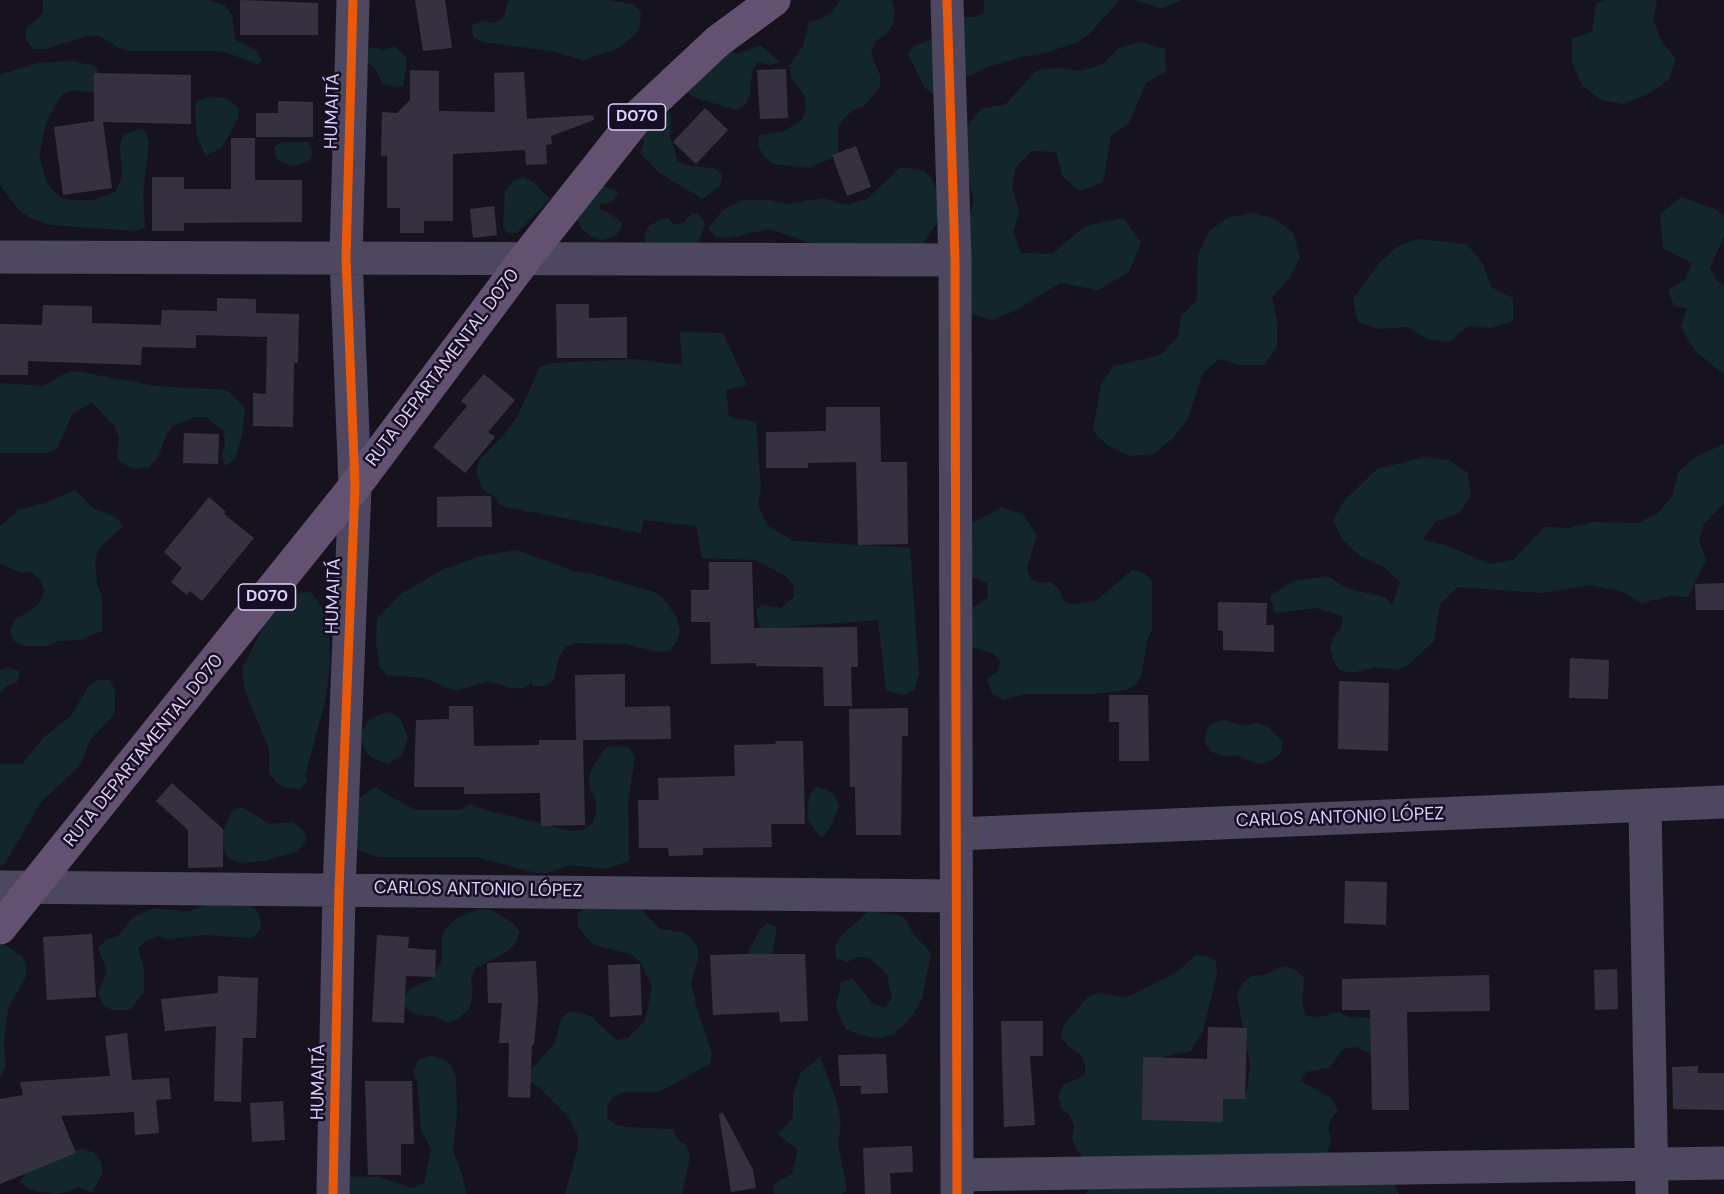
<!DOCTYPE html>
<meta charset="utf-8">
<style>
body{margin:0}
canvas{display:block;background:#17131e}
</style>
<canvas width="1724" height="1194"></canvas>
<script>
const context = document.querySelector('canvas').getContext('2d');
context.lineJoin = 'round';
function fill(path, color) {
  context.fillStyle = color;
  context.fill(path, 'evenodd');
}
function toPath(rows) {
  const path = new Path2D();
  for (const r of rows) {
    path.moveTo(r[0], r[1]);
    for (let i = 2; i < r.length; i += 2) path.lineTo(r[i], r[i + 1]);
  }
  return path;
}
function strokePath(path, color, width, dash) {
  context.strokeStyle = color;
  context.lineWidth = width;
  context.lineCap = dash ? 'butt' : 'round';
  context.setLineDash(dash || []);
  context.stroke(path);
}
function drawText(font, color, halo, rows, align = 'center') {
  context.font = font + ' "DM Sans",sans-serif';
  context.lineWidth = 5;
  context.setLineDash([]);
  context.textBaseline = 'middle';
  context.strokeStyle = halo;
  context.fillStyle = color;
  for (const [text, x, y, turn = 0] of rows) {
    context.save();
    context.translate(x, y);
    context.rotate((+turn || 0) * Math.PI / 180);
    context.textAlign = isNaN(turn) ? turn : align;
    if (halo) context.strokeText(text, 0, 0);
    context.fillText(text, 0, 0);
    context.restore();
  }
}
const green = toPath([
 [43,0,207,0,224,5,232,15,235,39,257,51,262,61,257,64,225,52,213,51,130,51,119,48,100,36,88,36,45,49,33,49,26,40,26,29,43,13],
 [508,0,609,0,633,4,641,13,640,26,635,35,617,49,583,60,551,51,483,42,473,37,472,25,483,21,495,23,504,16],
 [841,0,892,0,895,13,893,24,887,33,875,42,871,54,880,75,880,87,864,106,853,110,844,118,838,128,838,152,830,159,808,168,773,164,764,156,758,146,759,135,783,132,802,120,806,109,805,96,791,77,789,66,803,46,809,23,830,14],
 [984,0,1120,0,1087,36,1075,43,1045,53,1021,57,987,67,933,94,924,87,908,54,916,45,938,37,949,18,973,17,984,13],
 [1133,0,1182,0,1162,8],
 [1605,0,1657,0,1653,19,1661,41,1676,59,1668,81,1646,95,1623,104,1601,100,1582,85,1572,62,1572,38,1592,32,1596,4],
 [1141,42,1165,49,1166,72,1146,83,1129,123,1111,136,1103,182,1079,191,1062,176,1056,152,1032,151,1016,167,1012,188,1019,211,1013,232,1021,253,1052,254,1085,226,1123,218,1141,242,1129,272,1098,290,1061,283,1014,311,992,320,970,314,961,245,974,201,961,151,966,127,982,108,1005,105,1037,70,1059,68,1081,71,1103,64,1119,48],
 [760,45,780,62,769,65,758,62,752,72,750,94,746,104,736,110,696,98,686,92,728,50,738,54],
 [394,46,406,57,407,63,403,86,395,87,383,84,375,69,366,61,366,50,371,47,383,50],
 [72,61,94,66,101,75,98,93,74,90,63,94,57,103,46,123,39,156,47,184,59,197,70,200,93,200,115,192,122,177,120,146,123,135,139,129,145,131,149,141,143,194,145,227,135,231,51,225,28,217,18,209,0,185,0,75,38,63],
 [208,97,225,98,239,108,238,119,221,148,206,156,197,137,195,106,197,101],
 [661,108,671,114,670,137,678,161,690,166,713,168,722,174,720,186,702,199,658,172,640,153,644,142,634,119],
 [308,142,313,153,308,162,291,166,276,158,274,147,279,143],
 [901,167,924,171,932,179,936,190,940,212,936,224,920,247,827,248,769,229,730,238,717,237,708,229,722,211,743,200,767,200,789,204,823,198,845,205,867,199],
 [523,177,533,182,550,199,517,233,511,233,506,232,503,227,505,191,512,182],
 [601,185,619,193,612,202,600,204,600,209,611,214,622,223,621,229,614,237,602,240,590,236,581,228,573,210],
 [1681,197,1713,208,1724,216,1724,236,1710,268,1716,280,1724,286,1724,374,1696,352,1681,328,1687,308,1674,306,1668,290,1685,280,1692,263,1663,248,1660,215],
 [692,213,698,214,705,223,700,239,685,251,650,246,646,242,644,236,649,226,664,218,669,218,674,225,685,222],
 [1251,213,1274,218,1293,233,1300,258,1288,280,1272,297,1277,322,1277,346,1264,365,1241,365,1219,359,1202,374,1188,419,1172,439,1153,454,1131,456,1108,446,1093,431,1101,384,1114,366,1161,355,1178,337,1181,316,1197,300,1198,255,1209,231,1227,218],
 [1418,239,1467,244,1483,264,1491,287,1513,298,1513,321,1491,328,1468,326,1449,342,1427,339,1408,327,1380,329,1358,322,1353,299,1380,262,1398,246],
 [680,332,723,333,747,385,726,390,729,417,756,422,761,488,758,505,768,526,793,541,910,548,919,674,915,689,905,695,886,691,878,620,760,629,756,609,763,605,781,608,794,597,793,584,786,576,755,560,702,558,696,526,644,520,641,533,501,506,495,497,482,489,476,471,480,459,503,436,517,417,540,367,554,363,633,359,682,365],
 [75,371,156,386,227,390,245,408,242,436,235,459,225,466,222,455,225,443,224,431,206,417,194,417,173,426,166,435,158,458,148,467,136,469,126,465,117,459,119,437,115,427,92,402,72,414,58,447,47,453,0,453,0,383,44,386,64,374],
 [1724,444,1724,503,1704,524,1699,541,1706,560,1688,597,1670,596,1641,603,1623,592,1591,585,1541,593,1457,587,1440,604,1434,641,1408,665,1398,670,1375,667,1352,673,1339,670,1333,660,1330,648,1333,637,1341,628,1343,616,1316,608,1275,613,1270,596,1294,581,1328,576,1349,589,1385,597,1392,605,1400,582,1384,567,1362,557,1343,541,1333,520,1344,501,1377,469,1425,457,1449,460,1468,473,1471,496,1459,513,1436,521,1423,540,1445,545,1490,564,1513,560,1545,527,1569,528,1592,522,1637,523,1657,514,1672,497,1678,472,1695,457],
 [75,490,93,508,116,517,123,526,98,550,95,561,97,585,102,596,102,631,80,640,57,641,47,646,24,646,14,641,10,631,14,620,33,609,41,601,44,590,40,580,31,572,20,572,0,564,0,526,20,509,43,504],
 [1002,507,1023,515,1037,535,1027,567,1030,579,1040,583,1051,582,1060,590,1063,601,1073,604,1096,601,1132,570,1144,573,1152,581,1152,630,1147,640,1142,674,1136,684,1126,690,1091,694,1026,694,1003,700,992,693,987,679,996,673,1001,662,993,653,969,647,957,612,980,604,988,597,987,584,977,578,966,579,970,524],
 [517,550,573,571,596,575,654,592,664,599,677,618,680,630,677,641,670,650,659,652,625,644,577,643,566,647,559,656,554,680,544,686,532,686,532,682,523,688,511,688,488,681,456,691,424,678,388,675,380,668,376,643,377,619,402,593,444,569,481,556],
 [311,592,329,618,330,664,326,698,305,776,308,781,299,789,287,788,276,782,269,773,269,749,245,691,242,668,265,624,288,598,299,593],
 [8,668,20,671,17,682,6,686,0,694,0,670],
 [98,680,109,680,115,690,115,713,90,740,82,761,74,771,41,802,5,863,0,866,0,764,22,764,44,737,71,716,89,686],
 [387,712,393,713,401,720,408,738,402,755,388,764,370,757,363,746,360,734,370,719],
 [1224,720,1245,726,1255,723,1267,726,1283,742,1281,753,1271,761,1258,764,1236,755,1224,756,1212,752,1205,744,1206,731,1213,723],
 [617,746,629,748,635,757,628,802,629,861,606,869,570,865,548,873,536,873,476,857,378,857,355,849,355,801,375,787,415,810,461,810,471,804,481,809,571,831,583,830,593,823,596,812,596,800,590,789,589,777,593,766,606,747],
 [815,787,826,789,835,796,839,807,830,828,822,838,807,820,809,797],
 [241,807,270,824,293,822,302,829,307,839,297,852,263,861,239,863,228,858,223,846,222,833,231,812],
 [221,898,246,903,255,909,261,919,260,930,252,938,204,935,168,939,157,936,146,941,138,948,144,969,144,992,130,1010,112,1010,102,1004,98,993,107,971,98,948,107,939,118,936,133,917,154,908,188,912],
 [587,906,632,906,642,911,660,929,683,932,692,939,698,948,698,960,691,982,696,1005,712,1053,710,1064,659,1092,624,1092,613,1097,607,1107,607,1118,616,1125,627,1127,673,1129,677,1139,686,1145,690,1156,682,1194,565,1194,577,1150,578,1137,567,1115,540,1088,530,1082,531,1070,555,1043,561,1020,569,1011,591,1016,616,1040,628,1038,645,1021,652,987,642,964,633,955,595,945,586,937,578,926,577,914],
 [479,909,492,910,512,922,520,932,515,944,506,952,475,969,471,979,473,992,469,1009,457,1020,448,1023,437,1017,415,1014,406,1008,404,997,412,988,432,979,442,959,442,936,448,926,457,918],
 [869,911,903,916,915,936,931,953,922,999,910,1019,893,1034,882,1038,869,1037,846,1030,836,1007,841,983,852,978,874,1005,885,1007,892,999,887,974,870,958,858,957,847,962,836,958,835,946,842,935],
 [767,923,777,927,769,974,752,963,748,952,759,931],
 [3,944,22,956,27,967,25,978,8,1008,4,1043,6,1067,0,1078,0,946],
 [1195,956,1207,956,1216,961,1217,974,1203,1031,1191,1051,1156,1058,1236,1089,1247,1090,1250,1066,1237,995,1242,983,1252,976,1264,975,1285,966,1296,970,1304,978,1302,1002,1305,1015,1316,1018,1339,1012,1349,1017,1372,1018,1378,1057,1356,1047,1343,1049,1329,1068,1306,1072,1300,1081,1331,1098,1338,1110,1331,1119,1328,1130,1331,1140,1324,1163,1392,1180,1399,1194,1086,1194,1090,1187,1084,1157,1076,1149,1072,1138,1074,1126,1070,1115,1061,1108,1058,1096,1063,1085,1085,1075,1085,1063,1079,1053,1069,1047,1061,1037,1064,1025,1088,997,1098,993,1126,998,1178,971],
 [430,1056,441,1058,451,1065,456,1076,457,1113,453,1151,462,1174,466,1194,337,1194,340,1176,378,1177,413,1188,424,1183,431,1149,421,1130,417,1082,413,1072,418,1060],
 [820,1057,835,1097,841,1120,838,1144,847,1190,842,1194,775,1194,773,1185,792,1173,798,1150,778,1134,793,1118,793,1095,801,1072],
 [81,1149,93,1152,101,1161,103,1172,92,1192,78,1187,68,1192,53,1194,31,1190,20,1182,27,1172,46,1158]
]);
const building = toPath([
 [240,0,318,3,318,35,240,35],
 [415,0,445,0,452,48,423,51],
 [786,69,788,118,760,119,757,70],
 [410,70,439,71,439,111,495,112,494,73,524,72,527,119,593,115,594,120,551,136,552,144,546,145,547,164,526,165,525,150,453,154,453,221,424,221,424,233,400,233,400,208,387,208,387,156,381,156,382,112,397,113,410,100],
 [94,73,191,75,191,124,103,122,112,188,63,195,54,127,94,121],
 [278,101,313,102,313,137,256,137,256,113,278,113],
 [705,108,728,130,696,164,673,142],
 [231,138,255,138,255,180,302,180,302,222,184,223,184,231,152,231,152,177,184,177,184,189,231,189],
 [856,146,871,187,847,196,832,155],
 [494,206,497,235,473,238,470,209],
 [217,298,256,299,256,313,299,314,298,363,294,363,293,427,253,426,253,393,266,394,267,337,196,335,196,348,142,347,141,365,28,361,28,375,0,375,0,324,42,325,43,305,92,306,92,323,161,325,162,310,217,311],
 [556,304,589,304,589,318,627,317,627,358,557,358],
 [484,374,515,400,488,432,495,437,465,473,433,447,467,406,461,401],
 [826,407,880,407,881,462,907,462,908,544,858,545,856,462,808,463,808,468,766,468,766,432,826,431],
 [184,433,219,434,218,464,183,463],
 [473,496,491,496,492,527,437,527,437,497],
 [209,497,226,512,224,514,254,538,202,601,190,591,187,595,171,582,182,568,164,552],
 [709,562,752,562,754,628,857,627,858,667,851,667,852,706,824,706,823,667,756,666,756,663,711,664,710,622,691,622,691,590,709,590],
 [1724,583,1724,610,1696,610,1695,584],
 [1218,602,1267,603,1266,625,1274,625,1274,652,1223,650,1223,631,1218,630],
 [1570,658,1609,660,1608,699,1569,698],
 [625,674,625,707,670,706,671,739,583,740,585,825,541,826,540,793,464,794,464,787,414,787,416,720,449,719,449,706,473,706,474,746,539,745,539,740,576,740,575,675],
 [1339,681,1389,683,1388,751,1338,749],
 [1109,695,1148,695,1149,761,1119,761,1119,722,1109,722],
 [908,708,908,736,902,736,901,835,856,835,855,787,850,787,849,709],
 [775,741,803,741,805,824,771,824,772,847,703,848,703,855,669,856,668,848,639,848,638,800,659,800,658,778,735,776,734,745,776,744],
 [172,783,223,829,223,867,188,868,188,830,156,801],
 [1345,881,1387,882,1386,925,1344,923],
 [92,934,96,997,47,1000,43,937],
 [377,935,409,937,408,948,436,950,435,977,406,976,404,1023,372,1022],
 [745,954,805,954,808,1021,780,1022,779,1012,713,1015,710,955],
 [536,961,538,1001,534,1045,532,1045,530,1098,508,1097,509,1043,499,1043,502,1003,488,1003,487,963],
 [640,964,642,1015,610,1017,608,965],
 [1617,969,1618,1009,1595,1010,1594,970],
 [1489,975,1490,1011,1407,1012,1409,1110,1372,1110,1370,1010,1342,1010,1342,979],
 [218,976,258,978,256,1038,243,1038,241,1102,214,1101,216,1026,165,1031,161,999,218,993],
 [1001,1021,1043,1021,1043,1056,1030,1056,1035,1125,1004,1127],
 [1208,1027,1247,1028,1245,1099,1223,1099,1223,1122,1142,1120,1143,1057,1207,1059],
 [127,1033,132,1080,169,1078,171,1099,156,1100,159,1133,135,1135,134,1112,61,1116,76,1153,0,1184,0,1099,23,1095,20,1082,110,1076,105,1036],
 [886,1054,888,1093,861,1094,861,1086,840,1086,838,1055],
 [1698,1066,1698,1073,1724,1073,1724,1110,1673,1109,1672,1067],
 [365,1081,412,1081,414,1144,401,1144,401,1175,368,1175],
 [283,1101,285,1140,252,1142,250,1103],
 [723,1113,753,1170,756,1188,731,1192,719,1114],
 [912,1146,913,1172,890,1173,891,1194,865,1194,863,1148]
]);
const minor = toPath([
 [947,0,955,260,957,1194],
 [0,257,955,260],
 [1645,806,1652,1194],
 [956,834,1724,802],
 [0,887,956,896],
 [957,1175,1724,1163],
 [333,1194,339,889,355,486,346,257,353,0]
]);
const major = toPath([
 [0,928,355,486,525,259,638,116,718,41,774,0]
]);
const cycleway = toPath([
 [947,0,955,260,957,1194],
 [333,1194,339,889,355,486,346,257,353,0]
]);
const shields = [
 [637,117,57],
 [267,597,57]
];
const shieldNames = [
 ["D070",637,117],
 ["D070",267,597]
];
const streetNames = [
 ["HUMAITÁ",333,111,-88],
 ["RUTA DEPARTAMENTAL D070",443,368,-53],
 ["HUMAITÁ",334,596,-88],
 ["RUTA DEPARTAMENTAL D070",144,751,-51],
 ["CARLOS ANTONIO LÓPEZ",1340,818,-2],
 ["CARLOS ANTONIO LÓPEZ",478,890,1],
 ["HUMAITÁ",319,1082,-89]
];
fill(green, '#12262b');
fill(building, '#363140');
strokePath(minor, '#4d485f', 33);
strokePath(major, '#635171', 33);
strokePath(cycleway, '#e8590c', 9);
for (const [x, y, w] of shields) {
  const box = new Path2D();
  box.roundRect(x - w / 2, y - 13, w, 26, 4.5);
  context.fillStyle = '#160e23';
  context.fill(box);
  strokePath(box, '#ded0ff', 1.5);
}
drawText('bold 16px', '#ded0ff', null, shieldNames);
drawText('18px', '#ded0ff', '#160e23', streetNames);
</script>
